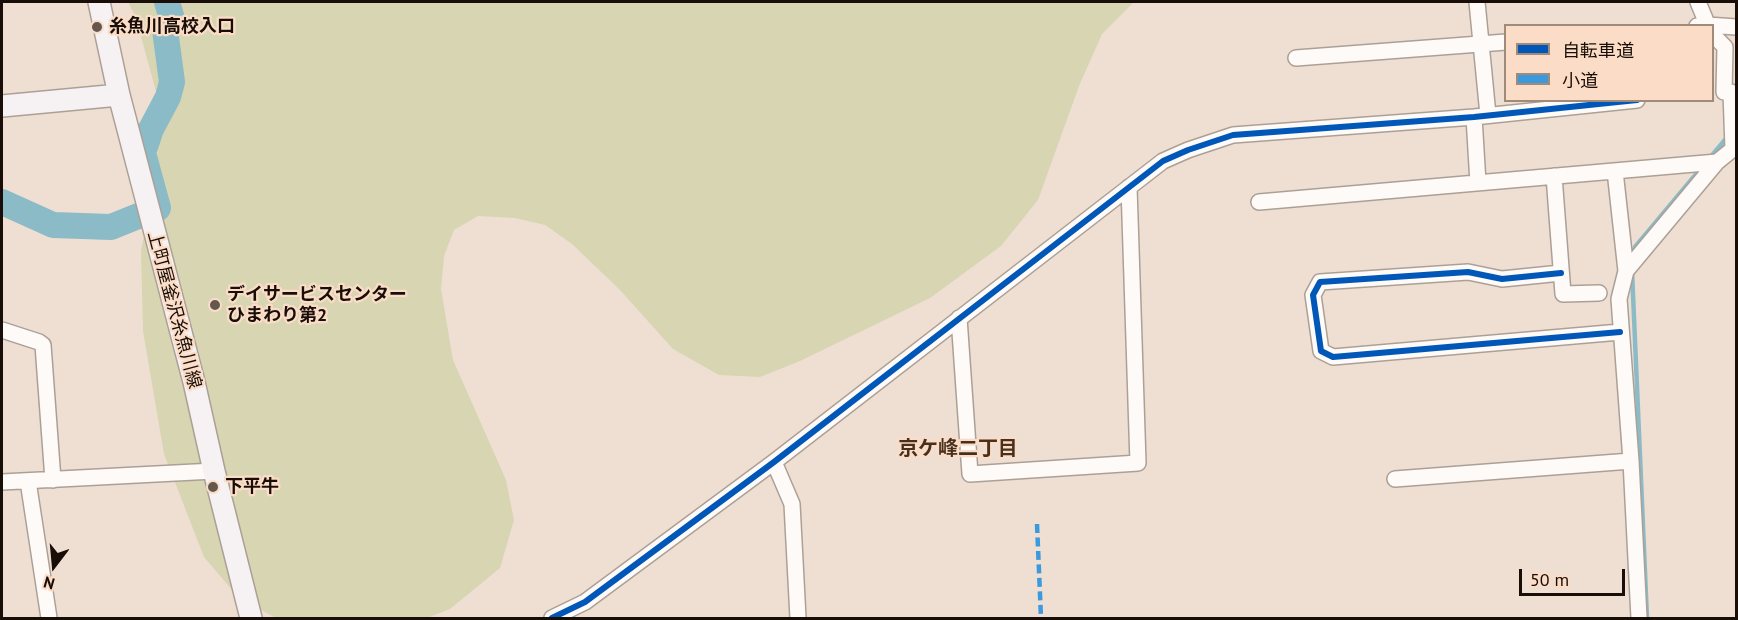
<!DOCTYPE html>
<meta charset="utf-8">
<style>
body{margin:0}
#map{position:relative;width:1738px;height:620px;overflow:hidden;background:#efdfd3;font-family:"PT Sans","Noto Sans JP",sans-serif}
canvas{display:block}
.frame{position:absolute;inset:0;border:3px solid #180e07;pointer-events:none}
.legend{position:absolute;left:1504px;top:24px;width:210px;height:78px;box-sizing:border-box;background:#fbddc7;border:2px solid #a08a7a;margin:0;padding:8px 10px;list-style:none;font-size:18px;color:#180e07}
.legend li{display:flex;align-items:center;gap:12px;height:30px}
.legend b{width:30px;border:2px solid #a08a7a}
.north{position:absolute;left:24px;top:536px;width:60px;height:60px;-webkit-text-stroke:4px #fbddc7;paint-order:stroke;rotate:196deg;font-size:16px;font-weight:700;line-height:24px;text-align:center;color:#180e07}
.north::after{content:'';display:block;margin:auto;width:21px;height:27px;background:#180e07;clip-path:polygon(50% 0,100% 100%,50% 72%,0 100%)}
.scale{position:absolute;left:1519px;top:569px;width:106px;height:27px;box-sizing:border-box;border:3px solid #180e07;border-top:0;padding-left:8px;font-size:18px;line-height:21px;white-space:nowrap;color:#180e07;-webkit-text-stroke:4px #fbddc7;paint-order:stroke}
</style>
<div id="map">
<canvas width="1738" height="620"></canvas>
<div class="frame"></div>
<ul class="legend">
<li><b style="height:8px;background:#0057b8"></b>自転車道</li>
<li><b style="height:8px;background:#3b9add"></b>小道</li>
</ul>
<div class="north">N</div>
<div class="scale">50 m</div>
</div>
<script>
const context = document.querySelector('canvas').getContext('2d');
context.lineJoin = 'round';
function fill(path, color) {
  context.fillStyle = color;
  context.fill(path, 'evenodd');
}
function toPath(rows) {
  const path = new Path2D();
  for (const r of rows) {
    path.moveTo(r[0], r[1]);
    for (let i = 2; i < r.length; i += 2) path.lineTo(r[i], r[i + 1]);
  }
  return path;
}
function strokePath(path, color, width, dash) {
  context.strokeStyle = color;
  context.lineWidth = width;
  context.lineCap = dash ? 'butt' : 'round';
  context.setLineDash(dash || []);
  context.stroke(path);
}
function drawText(font, color, halo, rows, align = 'center') {
  context.font = font + ' "PT Sans","Noto Sans JP",sans-serif';
  context.lineWidth = 4.5;
  context.setLineDash([]);
  context.textBaseline = 'middle';
  context.strokeStyle = halo;
  context.fillStyle = color;
  for (const [text, x, y, turn = 0] of rows) {
    context.save();
    context.translate(x, y);
    context.rotate((+turn || 0) * Math.PI / 180);
    context.textAlign = isNaN(turn) ? turn : align;
    if (halo) context.strokeText(text, 0, 0);
    context.fillText(text, 0, 0);
    context.restore();
  }
}
const green = toPath([
 [128,2,1134,2,1102,34,1079,86,1038,200,1001,246,930,298,800,361,760,377,719,375,673,349,620,290,572,244,545,225,515,218,478,216,454,230,444,256,441,289,453,360,506,480,514,520,500,568,450,609,427,618,276,618,239,598,204,557,164,454,143,331,141,251,155,178,161,110,136,18]
]);
const stream = toPath([
 [1709,159,1729,135],
 [1631,257,1635,247,1702,167],
 [1632,271,1647,618]
]);
const river = toPath([
 [2,202,53,225,111,227,158,208,143,153,151,129,168,97,172,82,165,30,172,19,167,2]
]);
const street = toPath([
 [1477,2,1488,115],
 [1698,2,1708,26],
 [1697,26,1708,25,1736,27],
 [1712,34,1725,47,1724,92],
 [1296,58,1506,42],
 [1731,92,1733,149],
 [1474,117,1478,183],
 [1615,171,1626,271],
 [1554,176,1563,294,1599,293],
 [1259,202,1717,162],
 [1561,273,1502,279,1468,272,1320,282,1313,295,1321,351,1333,357,1620,332],
 [959,318,970,474,1138,463,1129,187],
 [2,330,39,342,43,345,53,480],
 [774,462,792,504,798,618],
 [1395,479,1631,461],
 [28,481,49,618],
 [2,482,214,471],
 [552,618,585,602,774,462,1163,161,1188,150,1233,135,1474,117,1637,100],
 [1639,618,1631,461,1619,299,1626,271,1717,162,1733,149,1736,149]
]);
const secondary = toPath([
 [99,2,119,95,194,382,214,471,251,618],
 [2,106,119,95]
]);
const quiet = toPath([
 [1037,524,1041,618]
]);
const cycleway = toPath([
 [1561,273,1502,279,1468,272,1320,282,1313,295,1321,351,1333,357,1620,332],
 [552,618,585,602,774,462,1163,161,1188,150,1233,135,1474,117,1637,100]
]);
const markers = [
 [97,27,6,"#63574e"],
 [215,305,6,"#63574e"],
 [213,487,6,"#63574e"]
];
const poiNames = [
 ["糸魚川高校入口",109,27],
 ["デイサービスセンター",227,295],
 ["ひまわり第2",227,316],
 ["下平牛",225,487]
];
const streetNames = [
 ["上町屋釜沢糸魚川線",174,310,75]
];
const neighbourhoodNames = [
 ["京ケ峰二丁目",958,449]
];
fill(green, '#d7d5b2');
strokePath(stream, '#8bbbc6', 4.5);
strokePath(river, '#8bbbc6', 26);
strokePath(street, '#aca096', 18);
strokePath(secondary, '#aca096', 24);
strokePath(street, '#fdfaf8', 15);
strokePath(secondary, '#f6f1f3', 21);
strokePath(quiet, '#3b9add', 4.5, [9, 4.5]);
strokePath(cycleway, '#0057b8', 6);
for (const [x, y, r, color] of markers) {
  const dot = new Path2D();
  dot.arc(x, y, r, 0, 2 * Math.PI);
  context.fillStyle = color;
  context.fill(dot);
  strokePath(dot, '#fbddc7', 2);
}
drawText('bold 18px', '#180e07', '#fbddc7', poiNames, 'left');
drawText('18px', '#180e07', '#fbddc7', streetNames);
drawText('bold 20px', '#47301e', '#fbddc7', neighbourhoodNames);
</script>
